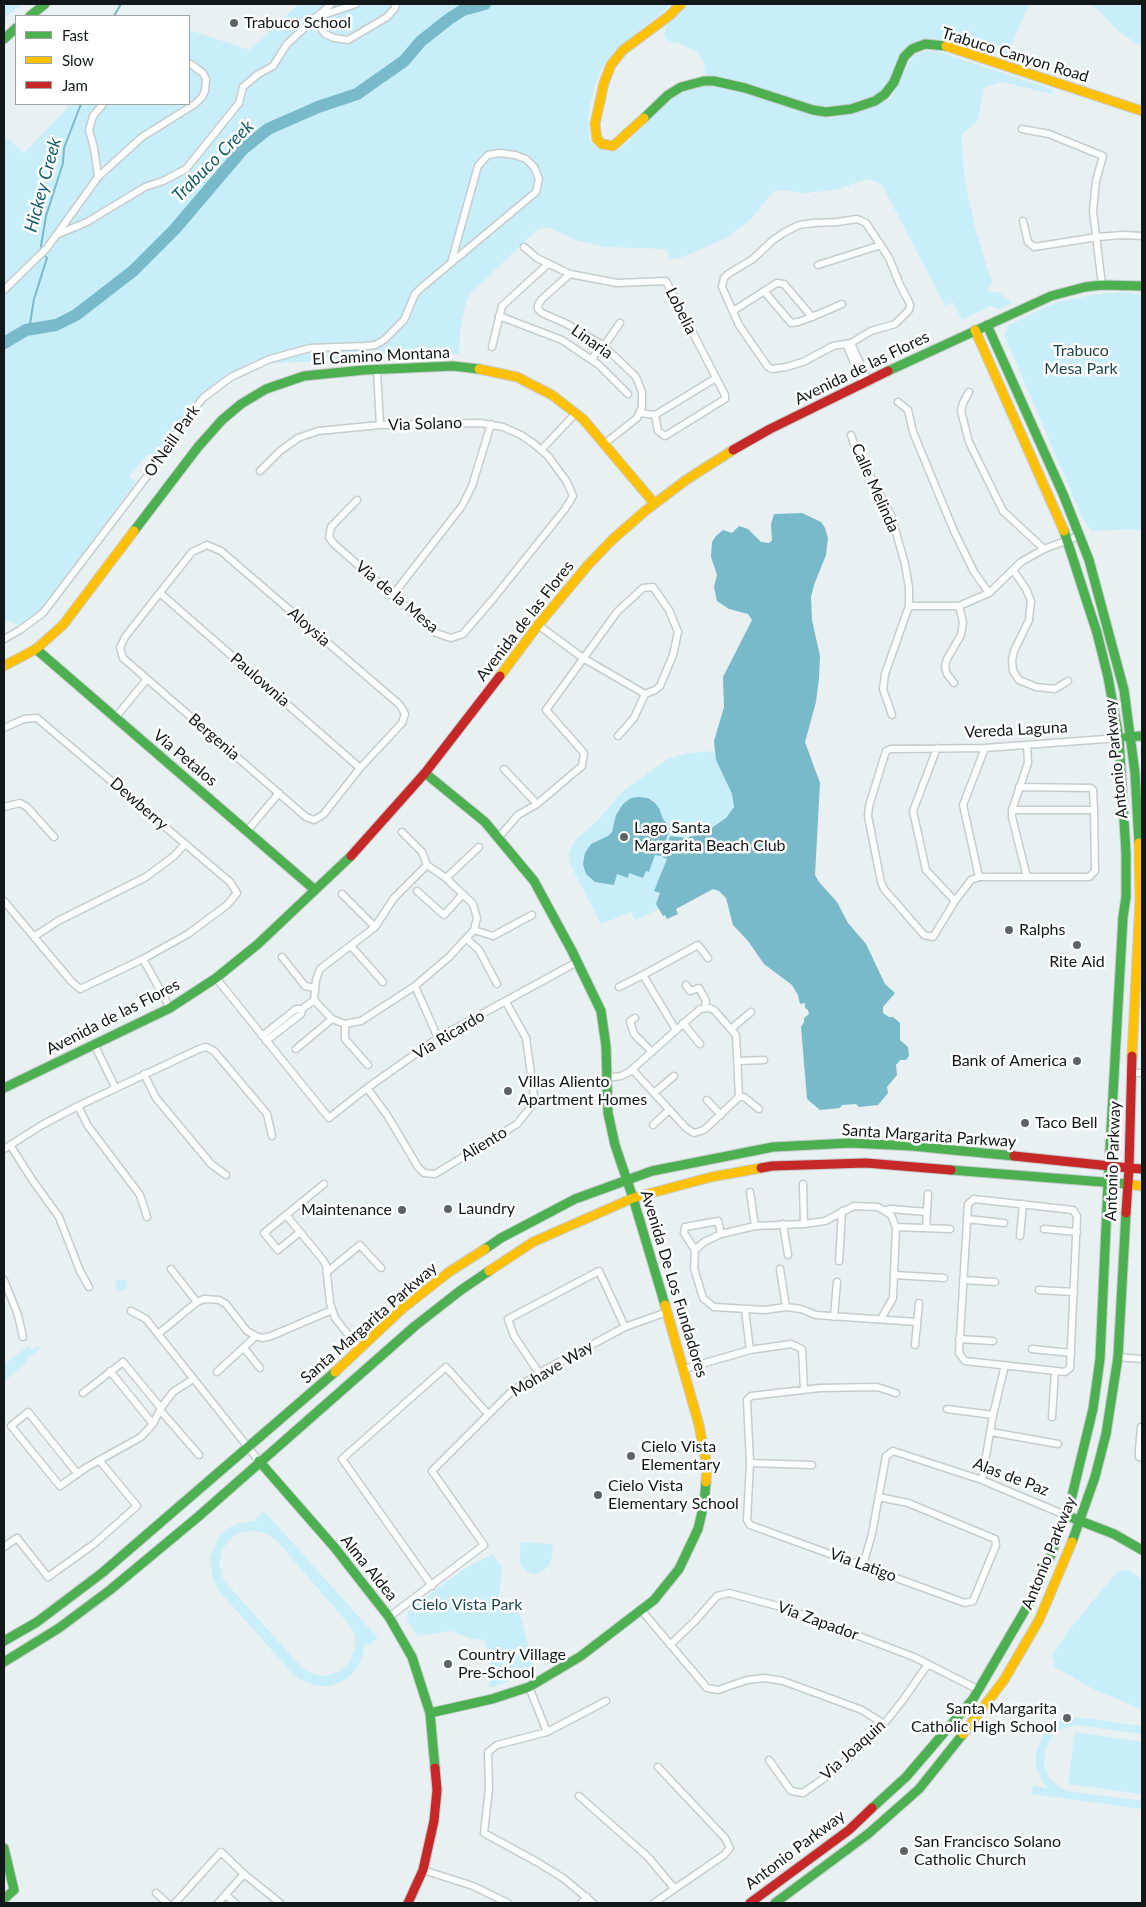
<!DOCTYPE html>
<style>
body{margin:0}
#map{position:relative;width:1146px;height:1907px;overflow:hidden;background:#e8f0f2;font-family:Lato,sans-serif}
canvas{display:block}
.frame{position:absolute;inset:0;border:5px solid #121719;pointer-events:none}
.legend{position:absolute;left:15px;top:15px;width:175px;height:90px;box-sizing:border-box;background:#fff;border:1px solid #a0a2a3;margin:0;padding:6px 9px;list-style:none;font-size:15px;color:#121719}
.legend li{display:flex;align-items:center;gap:10px;height:25px}
.legend b{width:25px;border:1px solid #a0a2a3}
</style>
<div id="map">
<canvas width="1146" height="1907"></canvas>
<div class="frame"></div>
<ul class="legend">
<li><b style="height:6px;background:#4caf50"></b>Fast</li>
<li><b style="height:6px;background:#ffc107"></b>Slow</li>
<li><b style="height:6px;background:#c62828"></b>Jam</li>
</ul>
</div>
<script>
const context = document.querySelector('canvas').getContext('2d');
context.lineJoin = 'round';
function fill(path, color) {
  context.fillStyle = color;
  context.fill(path, 'evenodd');
}
function toPath(rows) {
  const path = new Path2D();
  for (const r of rows) {
    if (r.length === 3) {
      path.moveTo(r[0] + r[2], r[1]);
      path.arc(r[0], r[1], r[2], 0, 2 * Math.PI);
      continue;
    }
    path.moveTo(r[0], r[1]);
    for (let i = 2; i < r.length; i += 2) path.lineTo(r[i], r[i + 1]);
  }
  return path;
}
function strokePath(path, color, width, dash) {
  context.strokeStyle = color;
  context.lineWidth = width;
  context.lineCap = dash ? 'butt' : 'round';
  context.setLineDash(dash || []);
  context.stroke(path);
}
function drawText(font, color, halo, rows, align = 'center') {
  context.font = font + ' Lato,sans-serif';
  context.lineWidth = 5;
  context.setLineDash([]);
  context.textBaseline = 'middle';
  context.strokeStyle = halo;
  context.fillStyle = color;
  for (const [text, x, y, turn = 0] of rows) {
    context.save();
    context.translate(x, y);
    context.rotate((+turn || 0) * Math.PI / 180);
    context.textAlign = isNaN(turn) ? turn : align;
    if (halo) context.strokeText(text, 0, 0);
    context.fillText(text, 0, 0);
    context.restore();
  }
}
const green = toPath([
 [4,4,21,4,4,18],
 [299,4,672,4,614,51,601,69,594,88,588,115,589,138,592,144,599,149,609,152,619,149,628,142,655,113,674,97,692,88,705,85,731,89,825,118,838,117,872,106,891,98,910,60,914,56,925,51,936,51,1054,90,1052,94,1002,82,984,87,977,122,961,135,965,182,977,235,992,283,988,291,1000,293,1012,303,999,309,990,306,962,320,953,302,945,306,882,185,878,182,866,179,836,190,804,193,783,190,776,191,772,193,752,218,728,237,683,257,670,259,667,249,607,247,578,241,548,227,542,228,537,230,471,293,466,302,460,331,459,354,385,354,302,362,249,364,204,392,180,420,156,459,148,454,129,477,136,482,40,612,20,626,10,621,4,622,4,135,24,153,71,104,189,104,189,30,250,50],
 [689,4,1029,4,1006,58,958,42,956,46,936,40,918,42,903,51,891,81,879,94,861,102,826,108,815,107,729,80,706,77,704,62,697,52,679,43,669,41,665,38,664,34,668,23],
 [1092,4,1142,4,1142,47,1118,31],
 [1125,292,1142,295,1142,529,1091,531,1083,519,1004,335,1008,326,1037,311,1058,302,1096,294],
 [714,751,718,765,732,794,734,804,732,812,722,822,702,833,686,838,675,837,664,857,667,858,655,891,660,893,656,904,659,909,635,920,631,912,601,924,574,872,570,861,569,853,575,840,595,823,624,790,668,759,688,753],
 [121,1285,6],
 [29,1346,32,1350,38,1346,41,1349,28,1357,26,1362,4,1382,4,1364],
 [264,1511,378,1638,369,1645,365,1642,363,1655,358,1666,351,1675,341,1682,329,1686,317,1686,305,1682,295,1676,220,1592,213,1580,210,1557,219,1537,230,1527,237,1524,257,1521,256,1518],
 [255,1531,267,1534,278,1542,352,1628,355,1638,355,1649,348,1664,340,1671,330,1675,319,1676,304,1670,225,1582,222,1576,219,1563,222,1550,230,1539,235,1535,241,1532],
 [521,1542,552,1544,553,1551,551,1559,549,1565,543,1571,535,1574,526,1571,519,1562],
 [493,1554,502,1568,498,1603,514,1605,519,1611,535,1671,490,1688,489,1685,492,1669,484,1640,472,1639,451,1631,418,1636,407,1620,408,1612,431,1593,464,1569],
 [1128,1570,1142,1579,1142,1709,1095,1690,1055,1667,1052,1656,1069,1630,1117,1572],
 [1076,1717,1142,1726,1142,1734,1077,1725,1061,1729,1053,1736,1045,1749,1044,1765,1050,1779,1058,1786,1067,1791,1142,1801,1142,1809,1032,1794,1033,1786,1048,1788,1041,1778,1036,1766,1036,1753,1040,1741,1047,1730,1057,1722],
 [1075,1732,1142,1742,1142,1794,1068,1784]
]);
const water = toPath([
 [802,513,821,522,825,528,828,538,826,555,814,585,811,597,812,620,820,656,819,678,816,702,805,742,820,783,815,875,819,882,837,902,848,923,866,944,885,984,895,993,883,1007,883,1013,889,1017,893,1017,900,1023,900,1040,908,1047,909,1056,906,1060,900,1060,896,1065,897,1075,887,1087,888,1093,878,1105,859,1107,856,1104,842,1105,840,1108,820,1110,807,1099,801,1027,804,1022,804,1018,809,1014,808,1010,805,1008,805,1003,800,1004,798,995,792,985,764,964,748,941,733,925,726,898,719,891,713,889,676,909,678,914,667,919,665,915,663,916,656,904,660,893,654,891,667,859,663,857,670,836,686,838,707,831,726,818,734,807,732,794,716,760,714,741,724,707,723,677,752,620,748,614,729,609,717,601,714,587,717,575,711,557,712,542,716,536,723,530,732,533,739,526,748,529,761,542,769,543,772,540,771,524,774,514],
 [638,797,648,798,655,803,659,808,663,819,670,828,661,856,655,855,649,872,646,871,643,878,629,873,628,878,617,874,614,885,595,882,586,874,583,864,585,853,591,844,608,836,612,832,616,815,623,804,631,798]
]);
const stream = toPath([
 [114,16,121,4],
 [42,249,41,246,46,216,63,163,64,148,81,104],
 [26,330,30,324,34,299,47,258,44,254]
]);
const river = toPath([
 [4,343,26,330,56,325,76,315,133,271,175,229,243,149,268,129,318,107,357,94,404,61,421,41,449,19,463,10,485,4]
]);
const street = toPath([
 [317,17,356,4],
 [314,18,325,34,334,38,348,40,387,17,395,8,396,4],
 [1022,129,1049,134,1103,156,1096,181,1093,211,1102,285],
 [98,177,94,148,89,130,93,116,103,104],
 [857,219,866,223,889,258,900,285,908,300,910,305,909,310,895,324,871,331,851,343,833,346,803,362,786,367,772,369,768,367,739,325,722,287,724,278,728,274,753,259,773,240,785,232,799,225,814,223,837,222,857,219],
 [1023,221,1028,242,1034,247,1097,237,1123,235,1142,236],
 [56,235,87,222,145,187,163,181,186,169,239,103,243,87,257,75,273,66,287,44,331,4],
 [524,247,537,258,570,274,617,283,666,281,725,395,725,399,665,436,658,431,655,415,640,413],
 [818,265,881,245],
 [570,274,542,299,538,305,538,309,542,313,565,323,604,346,636,377,642,392,642,407,637,418,604,444],
 [4,290,47,248,98,177,142,137,195,104,202,97,205,91,206,79,203,73,189,63],
 [764,291,791,323,798,322,812,317],
 [733,311,777,283,784,284,812,317,842,304],
 [499,316,562,340,599,365,628,394],
 [851,343,868,381],
 [846,344,863,383],
 [604,346,620,323],
 [492,347,502,306,548,264],
 [592,359,602,344],
 [377,370,380,425],
 [969,392,963,403,961,411,969,442,1003,511,1044,549],
 [898,402,908,410,913,432,954,531,974,572,989,593],
 [655,415,716,378],
 [851,435,855,447,891,515,905,564,909,588,909,606,885,674,883,689,892,715],
 [541,450,576,413],
 [260,471,280,451,298,438,318,431,380,425,480,423,503,427,521,435,533,443,548,456,567,482,573,496,565,509,493,599,463,634,451,638,436,633,334,544,329,537,331,527,357,500],
 [207,545,221,551,400,705,405,714,402,723,360,768,323,815,314,820,306,817,123,658,120,648,125,637,192,552,207,545],
 [1013,570,1026,589,1031,601,1029,620,1014,651,1012,660,1013,671,1019,680,1036,687,1055,689,1068,681],
 [160,593,360,768],
 [392,596,462,506,472,486,491,424],
 [909,606,959,606,989,593,1021,562,1044,549,1079,536],
 [538,625,583,658,645,694],
 [4,639,20,630,43,613,151,471,187,418,203,398,231,377,270,359,310,348,366,346,375,345,384,340,404,320,415,294,421,288,536,192,539,179,534,167,526,159,515,155,499,153,488,155,478,166,451,263],
 [954,683,947,674,945,667,947,659,961,635,963,622,959,606],
 [115,718,147,679],
 [4,728,24,719,37,718,230,882,237,893,227,905,188,934,143,959,80,989,71,981,4,901],
 [618,736,634,718,645,694],
 [1027,745,1028,763,1012,810,1012,817,1027,877],
 [937,748,913,811,926,870,955,901],
 [504,769,537,804],
 [1019,787,1091,788,1093,790,1094,810,1095,871,1089,877,979,877,971,880,955,901,933,937,924,935,884,889,881,882,868,816,869,806,886,751,891,749,985,748,1119,738],
 [4,807,20,803,27,807,54,837],
 [1012,810,1094,810],
 [247,831,279,793],
 [402,832,422,852,427,865],
 [499,837,518,815,537,804,582,766,584,753,546,710,617,612,643,588,653,587,669,610,678,632,673,655,660,686,655,690,645,694],
 [427,865,446,878,473,904,477,918,474,930,449,957,415,986,361,1021,345,1024,332,1019,314,1000,316,980,320,969,375,927,394,898,427,865],
 [979,877,963,805,985,748],
 [446,878,479,847],
 [417,891,444,915,463,894],
 [342,894,375,927],
 [474,930,493,936,532,915],
 [35,936,58,921,146,877,174,856,185,844],
 [467,939,479,950,497,984],
 [351,946,383,982],
 [282,957,305,986,315,988],
 [143,959,170,1008],
 [643,975,698,945,708,958],
 [216,978,329,1118,367,1088,438,1038,577,962],
 [686,985,690,991,699,988,706,1001,705,1007],
 [415,986,438,1038],
 [619,987,643,975,676,1030],
 [635,1018,630,1021,634,1034,652,1052],
 [683,1023,700,1044],
 [345,1024,345,1039,368,1065],
 [731,1029,751,1012],
 [262,1036,296,1009,302,1009,314,1000],
 [266,1041,301,1014,302,1009],
 [94,1044,115,1087],
 [296,1049,332,1019],
 [738,1061,764,1060],
 [1131,1073,1142,1073],
 [144,1074,156,1098,211,1164,226,1175],
 [607,1078,621,1076,629,1072,700,1009,710,1008,714,1010,736,1035,739,1097,704,1130,694,1133,686,1128,632,1069],
 [367,1088,387,1115,418,1167,424,1173,435,1174,506,1131,517,1124,530,1108,534,1096,526,1038,506,1002],
 [654,1093,674,1076],
 [739,1097,744,1097,759,1109],
 [707,1100,721,1115],
 [78,1106,88,1126,140,1195,147,1217],
 [653,1125,669,1110],
 [10,1145,33,1181,59,1217,80,1271,89,1287],
 [4,1149,42,1125,78,1106,199,1049,206,1047,214,1051,267,1114,272,1136],
 [803,1184,804,1224],
 [750,1192,755,1226],
 [974,1199,1073,1210,1077,1216,1070,1368,1065,1372,965,1361,959,1353,968,1204,974,1199],
 [886,1210,891,1209,927,1212],
 [286,1215,323,1260,326,1265,330,1303,335,1318,359,1348],
 [967,1219,1004,1223],
 [783,1224,788,1255],
 [896,1227,950,1229],
 [926,1228,928,1194],
 [1044,1229,1077,1232],
 [300,1232,278,1250,264,1233,324,1184],
 [1020,1236,1023,1204],
 [695,1250,684,1233,685,1227,718,1221,721,1234],
 [839,1261,842,1211],
 [171,1269,197,1302],
 [780,1269,786,1307],
 [327,1272,360,1245,381,1268],
 [895,1275,944,1278],
 [4,1280,18,1315,23,1337],
 [963,1280,995,1282],
 [1039,1290,1074,1292],
 [745,1310,750,1350],
 [131,1311,146,1319,259,1461],
 [834,1317,837,1282],
 [881,1319,893,1298,896,1227,891,1215,878,1207,854,1206,825,1221,804,1224,755,1226,721,1234,704,1242,695,1250,694,1268,703,1298,714,1307,765,1310,786,1307,801,1309,816,1315,917,1322],
 [158,1334,197,1302,204,1299,219,1300,226,1304,247,1331,256,1336,262,1338,271,1336,332,1310],
 [959,1339,993,1341],
 [915,1345,919,1303],
 [244,1348,260,1368],
 [1032,1349,1071,1353],
 [1118,1357,1142,1359],
 [684,1369,750,1350,791,1344,802,1349,804,1389],
 [110,1371,153,1424],
 [217,1372,256,1336],
 [539,1373,514,1336,508,1319,599,1271,625,1327],
 [83,1393,123,1362,161,1408],
 [947,1409,993,1415],
 [160,1410,199,1455],
 [1052,1417,1055,1371],
 [1142,1427,1141,1427,1139,1450,1142,1450],
 [991,1432,1058,1444],
 [1139,1450,1139,1457,1142,1458],
 [750,1463,812,1465],
 [77,1473,28,1412,11,1426,60,1486,87,1467,141,1437,153,1424,161,1408,173,1392,193,1379],
 [982,1480,993,1415,1005,1365],
 [879,1497,908,1503,995,1539,996,1545,973,1601,965,1603,750,1525,747,1520,750,1463,747,1400,751,1396,820,1388,877,1387,896,1393],
 [4,1547,17,1538,48,1577,94,1544,137,1506,99,1460],
 [863,1565,872,1534,886,1456,893,1451,982,1480,1065,1515],
 [432,1586,342,1459,446,1367,488,1414],
 [642,1611,707,1688,718,1690,747,1680,765,1678,783,1681,862,1710,884,1724],
 [389,1617,484,1545,432,1471,512,1391,539,1373,625,1327,667,1312],
 [670,1645,696,1620,717,1596,729,1593,785,1608,914,1657,977,1689],
 [529,1687,547,1732],
 [769,1760,791,1791,803,1793,837,1769,884,1724,903,1700,928,1664],
 [579,1796,648,1857,674,1888],
 [423,1870,473,1886,508,1903],
 [156,1893,167,1903],
 [226,1895,235,1903],
 [175,1903,221,1852,244,1874,280,1903],
 [218,1903,244,1874],
 [581,1903,587,1897],
 [593,1903,563,1878,537,1862,484,1833,489,1788,488,1752,497,1745,547,1732,606,1701],
 [654,1903,724,1855,730,1848,725,1838,658,1767]
]);
const fast = toPath([
 [30,16,45,4],
 [4,39,16,28],
 [644,118,668,95,681,87,704,81,714,81,745,88,813,110,826,112,851,109,875,101,885,94,894,82,904,57,912,49,925,44,946,46],
 [987,325,1063,494,1089,560,1124,690,1135,773,1139,843],
 [888,371,1051,296,1085,287,1102,285,1142,286],
 [134,531,198,447,222,420,241,404,266,389,304,376,364,370,453,366,479,369],
 [1064,531,1097,633,1108,677,1119,738,1126,853,1126,897,1123,917,1108,1183],
 [36,649,315,890],
 [1127,737,1142,736],
 [425,773,485,822,534,881,572,951,601,1011,606,1046,608,1113,615,1145,633,1198,665,1305],
 [4,1088,170,1008,216,978,258,944,351,856],
 [951,1170,1128,1184],
 [485,1249,501,1238,575,1199,652,1171,773,1147,851,1143,912,1146,1014,1156],
 [259,1461,335,1548,389,1617,412,1657,430,1713,435,1768],
 [1065,1515,1114,1534,1142,1550],
 [1072,1542,1095,1477,1106,1434,1118,1357,1126,1213],
 [4,1641,37,1622,102,1573,335,1372],
 [4,1662,59,1628,110,1590,199,1516,415,1326,461,1290,489,1271],
 [430,1713,492,1699,529,1687,581,1656,654,1600,679,1569,698,1529,704,1504,706,1482],
 [872,1808,906,1777,973,1699,1028,1605,1051,1555,1071,1500,1093,1409,1100,1359,1108,1183],
 [4,1848,14,1890,4,1899],
 [775,1903,868,1834,919,1789,963,1734]
]);
const slow = toPath([
 [946,46,1142,111],
 [644,118,613,146,602,144,597,139,595,124,604,83,611,65,623,50,669,16,681,4],
 [975,330,1064,531],
 [479,369,517,377,552,395,583,419,654,503],
 [4,666,36,649,63,625,134,531],
 [500,676,538,625,588,565,612,540,645,511,686,480,733,450],
 [1132,1056,1140,901,1139,843],
 [1128,1184,1142,1186],
 [489,1271,533,1242,633,1198,711,1177,761,1168],
 [665,1305,699,1425,707,1466,706,1482],
 [335,1372,402,1309,449,1272,485,1249],
 [963,1734,1004,1680,1039,1620,1072,1542]
]);
const jam = toPath([
 [733,450,770,429,888,371],
 [351,856,425,773,500,676],
 [1132,1056,1129,1168,1142,1169],
 [1014,1156,1129,1168,1126,1213],
 [761,1168,772,1166,866,1163,951,1170],
 [408,1903,423,1870,434,1821,437,1790,435,1768],
 [750,1903,849,1830,872,1808]
]);
const markers = [
 [234,23,5,"#5d6365"],
 [624,837,5,"#5d6365"],
 [1009,930,5,"#5d6365"],
 [1077,945,5,"#5d6365"],
 [1077,1061,5,"#5d6365"],
 [508,1091,5,"#5d6365"],
 [1025,1123,5,"#5d6365"],
 [448,1209,5,"#5d6365"],
 [402,1210,5,"#5d6365"],
 [631,1456,5,"#5d6365"],
 [598,1495,5,"#5d6365"],
 [448,1664,5,"#5d6365"],
 [1067,1718,5,"#5d6365"],
 [904,1851,5,"#5d6365"]
];
const poiNames = [
 ["Trabuco School",244,23],
 ["Lago Santa",634,828],
 ["Margarita Beach Club",634,846],
 ["Ralphs",1019,930],
 ["Rite Aid",1077,962,"center"],
 ["Bank of America",1067,1061,"right"],
 ["Villas Aliento",518,1082],
 ["Apartment Homes",518,1100],
 ["Taco Bell",1035,1123],
 ["Laundry",458,1209],
 ["Maintenance",392,1210,"right"],
 ["Cielo Vista",641,1447],
 ["Elementary",641,1465],
 ["Cielo Vista",608,1486],
 ["Elementary School",608,1504],
 ["Country Village",458,1655],
 ["Pre-School",458,1673],
 ["Santa Margarita",1057,1709,"right"],
 ["Catholic High School",1057,1727,"right"],
 ["San Francisco Solano",914,1842],
 ["Catholic Church",914,1860]
];
const streetNames = [
 ["Trabuco Canyon Road",1015,55,17],
 ["Lobelia",681,311,63],
 ["Linaria",592,342,35],
 ["El Camino Montana",381,356,-3],
 ["Avenida de las Flores",862,368,-26],
 ["Via Solano",425,424,-2],
 ["O'Neill Park",172,441,-55],
 ["Calle Melinda",875,488,66],
 ["Via de la Mesa",397,597,40],
 ["Avenida de las Flores",525,621,-52],
 ["Aloysia",309,627,41],
 ["Paulownia",260,680,41],
 ["Vereda Laguna",1016,730,-3],
 ["Bergenia",214,737,41],
 ["Via Petalos",185,758,40],
 ["Antonio Parkway",1116,759,-96],
 ["Dewberry",139,804,41],
 ["Avenida de las Flores",113,1017,-27],
 ["Via Ricardo",449,1035,-31],
 ["Santa Margarita Parkway",929,1136,4],
 ["Aliento",484,1144,-31],
 ["Antonio Parkway",1113,1161,-88],
 ["Avenida De Los Fundadores",674,1284,73],
 ["Santa Margarita Parkway",369,1323,-41],
 ["Mohave Way",552,1369,-31],
 ["Alas de Paz",1011,1477,21],
 ["Antonio Parkway",1049,1553,-68],
 ["Via Latigo",863,1565,20],
 ["Alma Aldea",369,1568,51],
 ["Via Zapador",818,1621,20],
 ["Via Joaquin",853,1750,-42],
 ["Antonio Parkway",795,1850,-37]
];
const parkNames = [
 ["Trabuco",1081,351],
 ["Mesa Park",1081,369],
 ["Cielo Vista Park",467,1605]
];
const waterNames = [
 ["Trabuco Creek",213,161,-45],
 ["Hickey Creek",43,185,-75]
];
fill(green, '#c8eef9');
fill(water, '#78b9ca');
strokePath(stream, '#78b9ca', 2);
strokePath(river, '#78b9ca', 12);
strokePath(street, '#c6cccd', 9);
strokePath(fast, '#c6cccd', 11);
strokePath(slow, '#c6cccd', 11);
strokePath(jam, '#c6cccd', 11);
strokePath(street, '#fcfdfd', 6);
strokePath(fast, '#4caf50', 9);
strokePath(slow, '#ffc107', 9);
strokePath(jam, '#c62828', 9);
for (const [x, y, r, color] of markers) {
  const dot = new Path2D();
  dot.arc(x, y, r, 0, 2 * Math.PI);
  context.fillStyle = color;
  context.fill(dot);
  strokePath(dot, '#fff', 2);
}
drawText('16px', '#121719', '#fff', poiNames, 'left');
drawText('16px', '#121719', '#fff', streetNames);
drawText('16px', '#1e4751', '#fff', parkNames);
drawText('italic 18px', '#125d6d', '#fff', waterNames);
</script>
